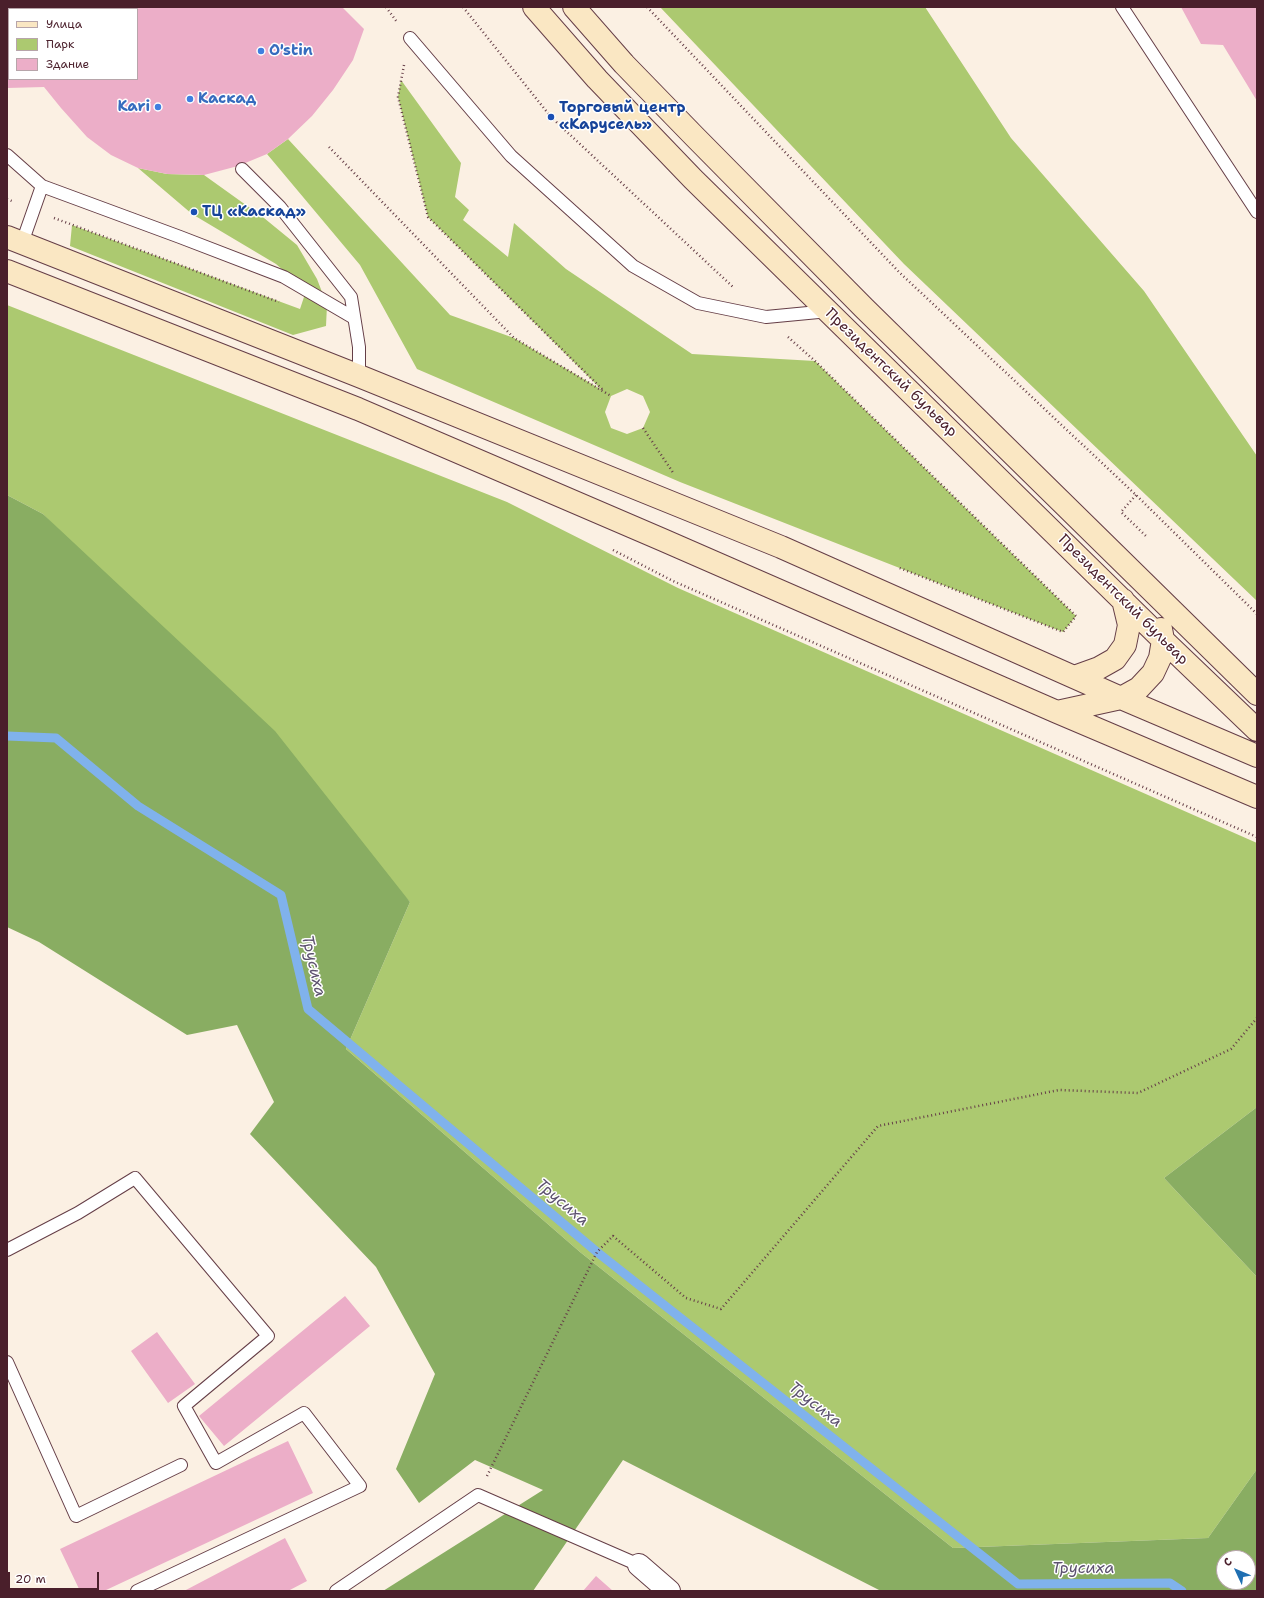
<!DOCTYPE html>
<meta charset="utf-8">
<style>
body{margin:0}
#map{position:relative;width:1264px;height:1598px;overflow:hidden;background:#fbf0e3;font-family:"Shantell Sans",sans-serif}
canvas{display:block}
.frame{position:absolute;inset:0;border:8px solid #4a1f2b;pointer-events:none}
.legend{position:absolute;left:8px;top:8px;width:130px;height:72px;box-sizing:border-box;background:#fff;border:1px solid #b7a5aa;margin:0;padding:5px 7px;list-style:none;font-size:12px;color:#4a1f2b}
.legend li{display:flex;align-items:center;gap:8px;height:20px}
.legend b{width:20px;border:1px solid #b7a5aa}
.north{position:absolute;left:1216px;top:1550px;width:40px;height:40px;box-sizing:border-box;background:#fff;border:1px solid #b7a5aa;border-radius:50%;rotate:314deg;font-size:11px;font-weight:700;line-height:16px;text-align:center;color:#4a1f2b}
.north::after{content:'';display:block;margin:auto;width:14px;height:18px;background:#1f6fb2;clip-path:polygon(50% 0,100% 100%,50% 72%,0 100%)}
.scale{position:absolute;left:8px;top:1572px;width:91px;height:18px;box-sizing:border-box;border:2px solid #4a1f2b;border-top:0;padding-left:5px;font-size:12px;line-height:14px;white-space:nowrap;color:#4a1f2b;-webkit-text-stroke:3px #fff;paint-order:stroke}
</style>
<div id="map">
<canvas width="1264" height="1598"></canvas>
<div class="frame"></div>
<ul class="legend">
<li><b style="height:5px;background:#fae7c3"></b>Улица</li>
<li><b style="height:11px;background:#acc970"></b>Парк</li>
<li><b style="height:11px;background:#ecaec8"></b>Здание</li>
</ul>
<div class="north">С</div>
<div class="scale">20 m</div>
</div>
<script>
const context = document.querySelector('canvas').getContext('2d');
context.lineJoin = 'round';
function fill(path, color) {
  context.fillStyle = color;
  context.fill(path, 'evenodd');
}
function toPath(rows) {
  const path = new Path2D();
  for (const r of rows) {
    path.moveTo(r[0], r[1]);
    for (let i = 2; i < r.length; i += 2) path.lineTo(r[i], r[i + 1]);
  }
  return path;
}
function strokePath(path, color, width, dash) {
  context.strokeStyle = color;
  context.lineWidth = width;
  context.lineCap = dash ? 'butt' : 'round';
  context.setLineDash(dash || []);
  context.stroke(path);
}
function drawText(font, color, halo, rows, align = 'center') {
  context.font = font + ' "Shantell Sans",sans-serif';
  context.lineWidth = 3;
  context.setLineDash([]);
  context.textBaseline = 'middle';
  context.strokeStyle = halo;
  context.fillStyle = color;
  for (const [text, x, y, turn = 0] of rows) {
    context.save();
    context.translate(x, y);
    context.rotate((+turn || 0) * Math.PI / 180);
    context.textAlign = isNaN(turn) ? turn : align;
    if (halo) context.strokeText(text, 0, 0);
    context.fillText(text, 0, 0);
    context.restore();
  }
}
const green = toPath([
 [660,7,925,7,1011,138,1144,291,1257,456,1257,601,904,264],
 [401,80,461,163,455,197,469,210,463,220,508,257,514,223,566,269,692,354,815,361,1076,616,1063,632,680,482,417,369,360,265,267,154,288,139,450,315,514,338,602,390,428,217,398,97],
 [627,389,643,396,650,412,643,428,627,434,611,428,605,412,611,396],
 [138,168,167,174,204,175,264,218,297,245,317,279,327,305,326,326,293,335,70,246,72,225,300,309,304,297,299,284,276,264,192,214],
 [7,305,507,502,678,588,1257,843,1257,1107,1164,1178,1257,1277,1257,1469,1208,1538,953,1548,580,1252,346,1049,410,902,43,514,7,495]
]);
const forest = toPath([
 [7,495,43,514,275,731,410,902,346,1049,580,1252,953,1548,1208,1538,1257,1469,1257,1591,881,1591,623,1460,533,1591,383,1591,543,1490,475,1460,419,1503,396,1469,435,1374,376,1267,250,1134,274,1102,237,1025,187,1035,39,942,7,927],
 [1224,1558,1248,1558,1248,1582,1224,1582],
 [1257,1107,1257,1277,1164,1178]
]);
const stream = toPath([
 [7,736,56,738,138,806,281,895,308,1009,597,1252,1018,1584,1170,1583,1182,1591]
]);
const building = toPath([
 [7,7,342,7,364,29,353,60,333,90,312,116,288,139,267,154,238,166,204,175,167,174,138,168,111,155,87,137,61,108,44,87,7,88],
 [9,9,137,9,137,79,9,79],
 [1181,7,1257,7,1257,101,1223,45,1201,44],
 [345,1296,370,1326,224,1446,199,1416],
 [157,1332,195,1384,168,1403,131,1351],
 [288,1441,313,1493,104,1591,80,1591,60,1549],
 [285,1538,307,1581,288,1591,184,1591],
 [596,1576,613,1591,583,1591]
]);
const path = toPath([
 [386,7,397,22],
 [463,7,551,117,733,287],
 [647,7,899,272,1136,495,1257,614],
 [404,65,398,97,428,217,604,391],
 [329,147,514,338,611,396],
 [7,199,14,202],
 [54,218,279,302],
 [788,337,815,361,1076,616,1063,632,897,567],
 [643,428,674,474],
 [1136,495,1121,512,1146,536],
 [613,550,673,581,1257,837],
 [487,1476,597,1252,613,1236,686,1298,721,1309,878,1126,1059,1090,1138,1093,1231,1049,1257,1018]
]);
const service = toPath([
 [1122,7,1257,212],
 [410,38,511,156,633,266,698,303,766,317,829,311],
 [7,155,42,186,180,237,284,277,354,318],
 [242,169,280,207,351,297,359,347,359,376],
 [22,243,42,186],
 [7,1250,78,1213,135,1178,268,1336,184,1406,216,1463,304,1413,360,1486,137,1591],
 [7,1362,76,1516,181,1465],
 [336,1591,478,1495,639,1565]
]);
const minor = toPath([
 [639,1565,669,1591]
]);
const secondary = toPath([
 [534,7,597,79,693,179,1163,640,1257,730],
 [574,7,624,64,695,137,864,308,1257,694],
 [7,237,359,376,781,547,1121,698,1257,756],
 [7,271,358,409,663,540,1057,712,1257,797],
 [1074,677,1099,668,1115,659,1125,645,1129,625,1123,600],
 [1057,712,1121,698,1139,688,1153,673,1160,658,1163,640,1161,629]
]);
const markers = [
 [261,51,4,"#3f7fe0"],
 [190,99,4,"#3f7fe0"],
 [158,107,4,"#3f7fe0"],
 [551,117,4,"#1a4fb4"],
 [194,212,4,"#1a4fb4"]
];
const shopNames = [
 ["O'stin",269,51],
 ["Каскад",198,99],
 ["Kari",150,107,"right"]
];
const transitNames = [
 ["Торговый центр",559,108],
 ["«Карусель»",559,125],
 ["ТЦ «Каскад»",202,212]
];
const streetNames = [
 ["Президентский бульвар",891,373,44],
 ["Президентский бульвар",1123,600,45]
];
const waterNames = [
 ["Трусиха",313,966,77],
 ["Трусиха",562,1203,40],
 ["Трусиха",815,1405,38],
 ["Трусиха",1083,1569]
];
fill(green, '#acc970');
fill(forest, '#89ad62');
strokePath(stream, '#80b2ec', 9);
fill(building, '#ecaec8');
strokePath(service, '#653e47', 14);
strokePath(minor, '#653e47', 24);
strokePath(secondary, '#653e47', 24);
strokePath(path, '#653e47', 2.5, [1, 3]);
strokePath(service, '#fff', 12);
strokePath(minor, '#fff', 22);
strokePath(secondary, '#fae7c3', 22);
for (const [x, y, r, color] of markers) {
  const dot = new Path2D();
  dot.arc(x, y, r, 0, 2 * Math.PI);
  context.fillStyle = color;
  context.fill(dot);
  strokePath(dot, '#fff', 1.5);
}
drawText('bold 15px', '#366cbe', '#fff', shopNames, 'left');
drawText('bold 15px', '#164399', '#fff', transitNames, 'left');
drawText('15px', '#4a1f2b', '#fff', streetNames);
drawText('italic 16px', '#5d526f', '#fff', waterNames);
</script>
